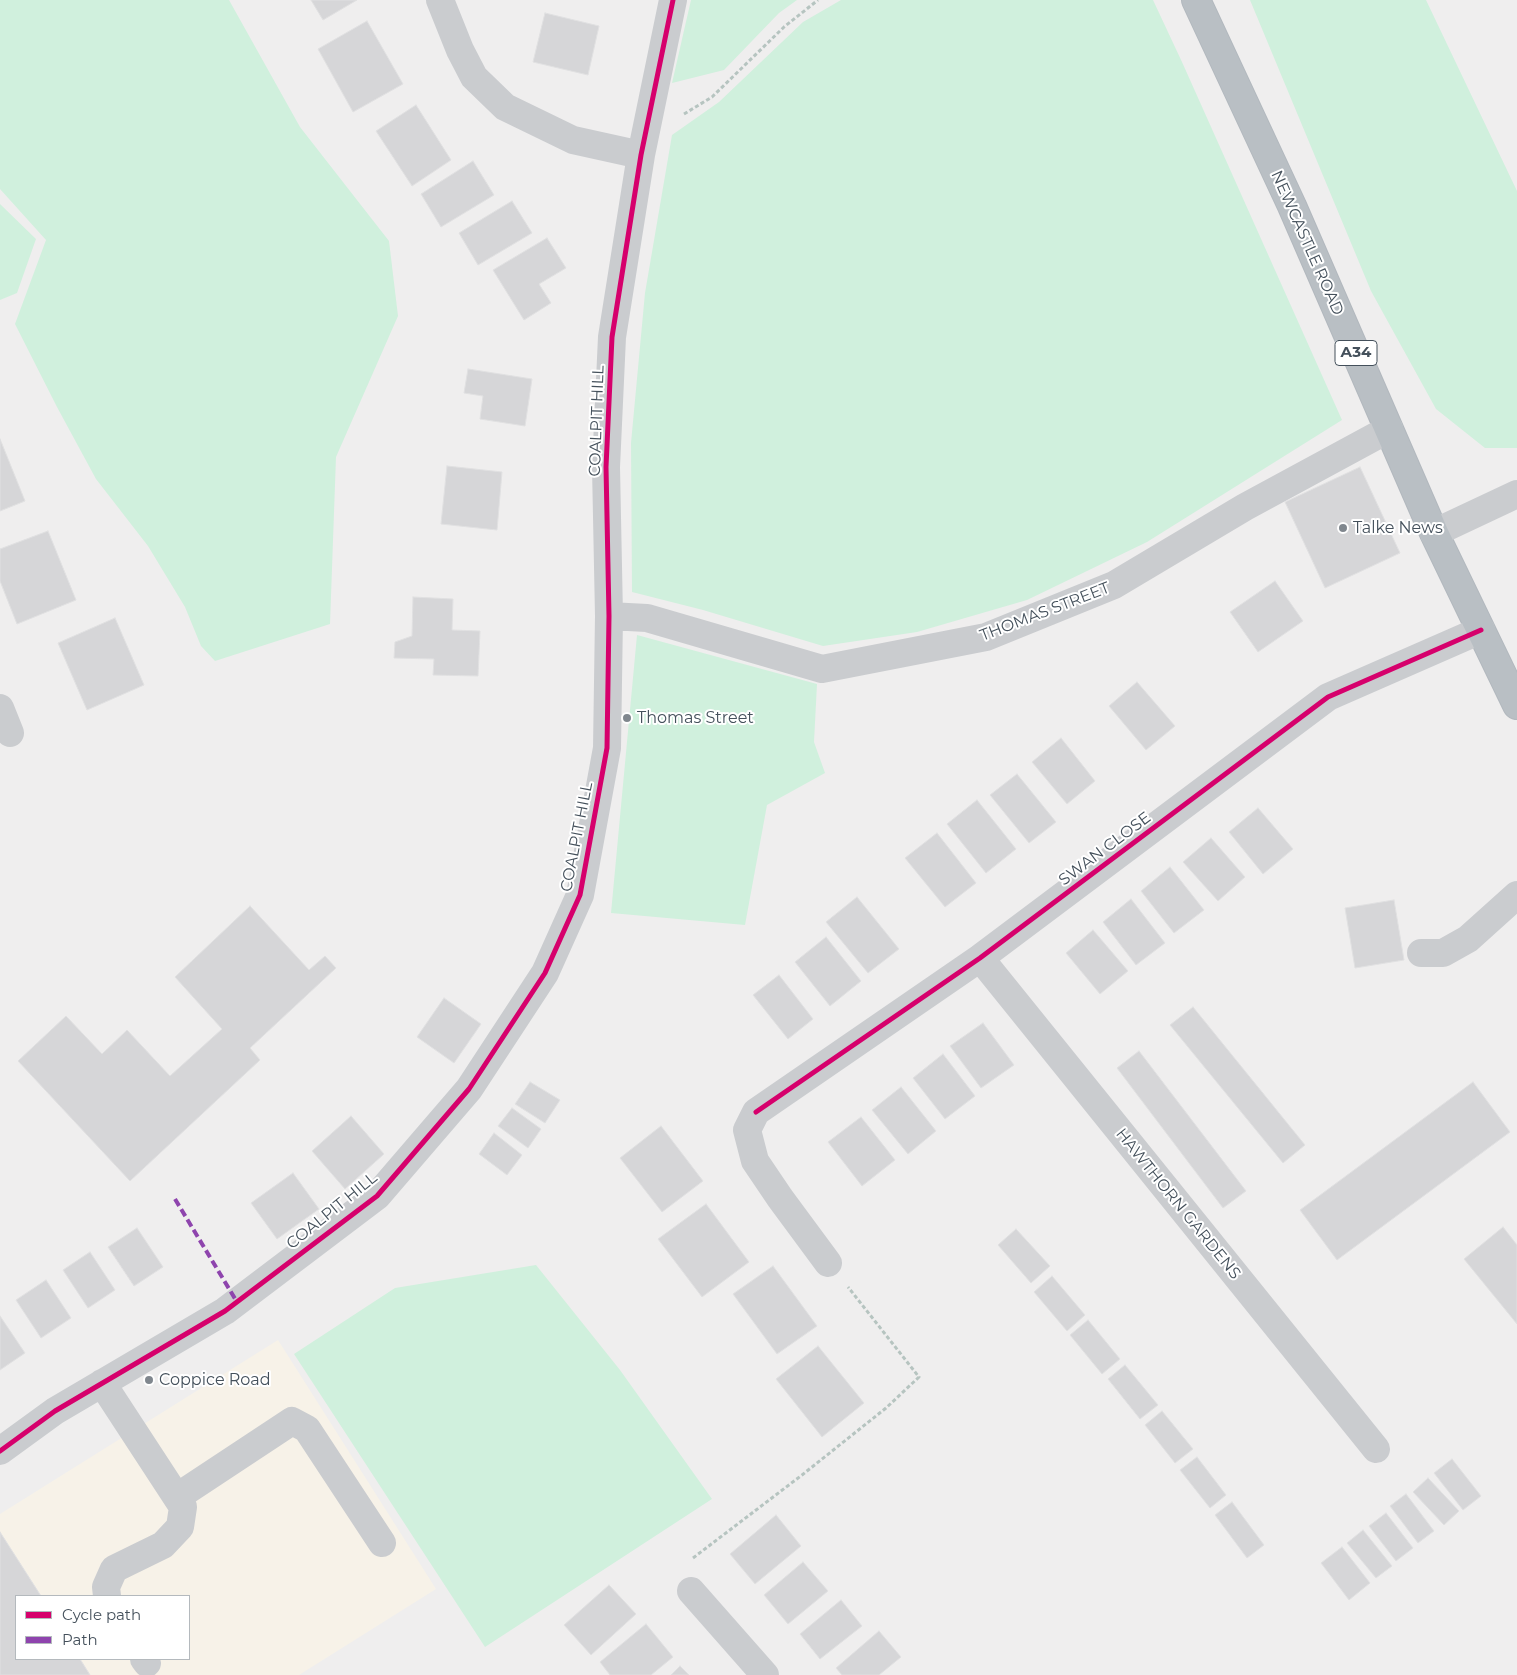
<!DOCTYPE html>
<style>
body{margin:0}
#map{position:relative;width:1517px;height:1675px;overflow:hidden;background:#efeeee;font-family:Montserrat,sans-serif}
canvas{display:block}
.legend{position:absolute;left:15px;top:1595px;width:175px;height:65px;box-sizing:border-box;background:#fff;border:1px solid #b4b9bd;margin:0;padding:6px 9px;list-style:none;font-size:15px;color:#44505b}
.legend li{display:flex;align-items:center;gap:10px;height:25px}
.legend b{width:25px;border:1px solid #b4b9bd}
</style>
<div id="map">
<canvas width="1517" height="1675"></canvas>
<ul class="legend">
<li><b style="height:6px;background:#d6006c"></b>Cycle path</li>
<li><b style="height:6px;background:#8e44ad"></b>Path</li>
</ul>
</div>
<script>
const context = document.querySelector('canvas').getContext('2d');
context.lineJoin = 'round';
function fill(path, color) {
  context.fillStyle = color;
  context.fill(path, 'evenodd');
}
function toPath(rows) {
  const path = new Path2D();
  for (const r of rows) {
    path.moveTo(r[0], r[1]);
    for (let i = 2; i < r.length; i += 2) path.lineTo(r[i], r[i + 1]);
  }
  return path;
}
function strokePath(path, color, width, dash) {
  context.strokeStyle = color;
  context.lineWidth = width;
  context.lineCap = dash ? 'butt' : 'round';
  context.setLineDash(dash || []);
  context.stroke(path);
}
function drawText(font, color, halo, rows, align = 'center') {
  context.font = font + ' Montserrat,sans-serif';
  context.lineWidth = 4;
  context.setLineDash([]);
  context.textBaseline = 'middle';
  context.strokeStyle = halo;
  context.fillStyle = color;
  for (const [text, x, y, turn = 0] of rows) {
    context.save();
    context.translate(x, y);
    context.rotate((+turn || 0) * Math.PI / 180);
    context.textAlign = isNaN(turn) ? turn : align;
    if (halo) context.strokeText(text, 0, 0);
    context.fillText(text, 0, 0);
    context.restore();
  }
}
const commercial = toPath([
 [278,1340,436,1589,299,1675,90,1675,80,1659,189,1659,189,1596,41,1596,0,1532,0,1514]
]);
const green = toPath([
 [0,0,229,0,300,127,389,241,398,316,336,457,330,624,215,661,201,646,185,607,148,546,96,479,57,407,15,324,46,240,0,189],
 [691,0,797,0,779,13,724,70,672,83],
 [841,0,1153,0,1182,62,1342,420,1147,542,1027,600,917,632,823,646,703,610,632,592,631,443,645,293,672,135,719,102,803,22],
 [1250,0,1426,0,1517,191,1517,448,1485,448,1436,409,1371,291],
 [0,204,36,239,17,293,0,300],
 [637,635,817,684,814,742,825,773,767,805,745,925,611,913],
 [536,1265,620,1370,712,1499,485,1647,294,1354,395,1288]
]);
const building = toPath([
 [311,0,357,0,323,20,311,0],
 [545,13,599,26,588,75,533,62,545,13],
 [367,21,403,84,353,112,318,49,367,21],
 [416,105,451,160,412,186,376,131,416,105],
 [473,161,494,195,441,227,421,194,473,161],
 [512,201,532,233,478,265,459,233,512,201],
 [547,238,566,268,539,284,551,303,524,320,493,270,547,238],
 [468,369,532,379,525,426,480,419,483,396,464,393,468,369],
 [0,439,25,501,0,511,0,439],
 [447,466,502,472,497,530,441,524,447,466],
 [1360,467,1400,553,1325,588,1285,502,1360,467],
 [48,531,76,600,17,624,0,581,0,549,48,531],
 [1275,581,1303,621,1258,652,1230,612,1275,581],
 [413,597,453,599,452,630,480,631,478,676,433,675,434,659,394,658,395,642,412,636,413,597],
 [115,618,144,685,87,710,58,643,115,618],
 [1137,682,1175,726,1146,750,1109,706,1137,682],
 [1061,738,1095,781,1067,804,1032,762,1061,738],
 [1017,774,1056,822,1029,843,990,795,1017,774],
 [977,800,1016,849,986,873,947,824,977,800],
 [1258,808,1293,849,1263,874,1229,832,1258,808],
 [937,833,976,883,945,907,905,858,937,833],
 [1211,838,1245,877,1218,901,1183,862,1211,838],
 [1170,867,1204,910,1174,933,1141,891,1170,867],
 [857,897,899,949,868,973,826,922,857,897],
 [1131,899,1165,943,1136,965,1103,922,1131,899],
 [1394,900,1404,960,1355,968,1345,908,1394,900],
 [250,906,309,970,325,956,336,968,250,1048,260,1060,130,1181,18,1061,66,1016,102,1054,127,1030,170,1076,222,1029,175,977,250,906],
 [1093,930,1128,971,1100,994,1066,953,1093,930],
 [826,937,861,981,830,1006,795,962,826,937],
 [779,975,813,1019,788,1039,753,995,779,975],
 [444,998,481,1024,454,1063,417,1037,444,998],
 [1193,1007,1305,1145,1283,1163,1170,1025,1193,1007],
 [983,1023,1014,1065,981,1088,950,1046,983,1023],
 [1139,1051,1246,1191,1223,1208,1117,1068,1139,1051],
 [943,1054,975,1096,945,1119,913,1078,943,1054],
 [530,1082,560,1100,545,1123,515,1104,530,1082],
 [1473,1082,1510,1132,1337,1260,1300,1210,1473,1082],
 [901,1087,936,1131,908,1154,872,1110,901,1087],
 [512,1108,541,1129,528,1148,498,1126,512,1108],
 [351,1116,384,1154,345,1189,312,1151,351,1116],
 [861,1117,895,1160,862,1186,828,1142,861,1117],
 [661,1126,703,1181,662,1212,620,1158,661,1126],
 [494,1133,522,1155,507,1175,479,1154,494,1133],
 [293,1173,319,1209,277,1239,251,1203,293,1173],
 [706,1204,749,1262,702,1297,658,1239,706,1204],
 [1503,1227,1517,1245,1517,1324,1464,1259,1503,1227],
 [137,1228,163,1267,134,1286,108,1247,137,1228],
 [1016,1229,1050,1266,1031,1283,998,1245,1016,1229],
 [90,1252,115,1290,88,1308,63,1270,90,1252],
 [773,1266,817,1326,777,1354,733,1294,773,1266],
 [1052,1276,1085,1315,1067,1331,1034,1292,1052,1276],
 [46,1280,71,1318,41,1338,16,1300,46,1280],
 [0,1316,25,1353,0,1370,0,1316],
 [1088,1320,1120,1359,1102,1374,1070,1335,1088,1320],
 [818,1346,864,1403,822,1437,776,1379,818,1346],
 [1125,1365,1158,1405,1140,1419,1108,1379,1125,1365],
 [1162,1411,1193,1449,1175,1463,1145,1425,1162,1411],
 [1197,1457,1226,1495,1210,1508,1180,1470,1197,1457],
 [1452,1459,1481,1496,1463,1510,1434,1473,1452,1459],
 [1428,1478,1459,1511,1444,1525,1413,1492,1428,1478],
 [1406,1494,1434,1531,1418,1543,1390,1506,1406,1494],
 [1232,1502,1264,1545,1247,1558,1215,1515,1232,1502],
 [1386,1513,1413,1548,1396,1561,1369,1526,1386,1513],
 [776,1515,801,1546,755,1584,730,1554,776,1515],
 [1363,1530,1392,1566,1376,1578,1347,1543,1363,1530],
 [0,1532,41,1596,16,1596,16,1659,80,1659,90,1675,0,1675,0,1532],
 [1342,1547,1370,1583,1349,1600,1321,1563,1342,1547],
 [803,1562,828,1591,788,1624,764,1595,803,1562],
 [609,1585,636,1614,591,1655,564,1625,609,1585],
 [841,1600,862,1626,820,1659,800,1634,841,1600],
 [646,1624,673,1657,651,1675,610,1675,600,1662,646,1624],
 [879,1631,901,1657,879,1675,842,1675,836,1668,879,1631],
 [680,1666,689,1675,671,1675,680,1666]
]);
const path = toPath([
 [684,114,712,97,784,27,818,0],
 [693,1558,802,1475,886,1408,919,1377,848,1287]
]);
const minor = toPath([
 [440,0,460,50,474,77,505,107,573,140,641,155],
 [1434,533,1517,494],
 [609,616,647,618,822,669,986,637,1114,585,1245,507,1389,429],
 [0,708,10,733],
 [1421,953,1443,953,1468,939,1517,895],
 [980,958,1376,1449],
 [828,1263,780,1198,755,1161,747,1130,756,1112,980,958,1328,697,1481,630],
 [102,1383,183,1507,180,1527,163,1545,114,1569,106,1587,107,1596],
 [0,1451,55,1411,225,1311,377,1196,469,1089,545,973,580,895,607,748,609,616,606,467,612,337,641,155,673,0],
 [177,1497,292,1421,307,1429,382,1543],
 [691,1591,765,1675],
 [144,1659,147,1663]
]);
const highway = toPath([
 [1196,0,1292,206,1434,533,1517,705]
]);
const quiet = toPath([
 [175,1199,237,1302]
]);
const cycleway = toPath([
 [756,1112,980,958,1328,697,1481,630],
 [0,1451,55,1411,225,1311,377,1196,469,1089,545,973,580,895,607,748,609,616,606,467,612,337,641,155,673,0]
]);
const markers = [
 [1343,528,5,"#80878e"],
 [627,718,5,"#80878e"],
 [149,1380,5,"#80878e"]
];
const shields = [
 [1356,353,42]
];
const shieldNames = [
 ["A34",1356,353]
];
const streetNames = [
 ["NEWCASTLE ROAD",1307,243,66],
 ["COALPIT HILL",597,421,-88],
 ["THOMAS STREET",1045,612,-21],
 ["COALPIT HILL",577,837,-79],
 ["SWAN CLOSE",1105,849,-37],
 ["HAWTHORN GARDENS",1178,1204,51],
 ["COALPIT HILL",332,1211,-39]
];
const poiNames = [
 ["Talke News",1353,528],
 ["Thomas Street",637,718],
 ["Coppice Road",159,1380]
];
fill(commercial, '#f7f2e8');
fill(green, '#d0f0dd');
fill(building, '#d6d6d8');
strokePath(building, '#e0e0e1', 1);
strokePath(highway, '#b2b8be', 30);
strokePath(path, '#b6c4c0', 3, [4, 2.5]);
strokePath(minor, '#cacccf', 28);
strokePath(highway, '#b9bfc4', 28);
strokePath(quiet, '#8e44ad', 4, [8, 4]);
strokePath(cycleway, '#d6006c', 5);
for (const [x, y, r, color] of markers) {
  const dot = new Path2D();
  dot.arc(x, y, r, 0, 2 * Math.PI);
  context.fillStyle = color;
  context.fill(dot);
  strokePath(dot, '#fff', 2);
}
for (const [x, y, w] of shields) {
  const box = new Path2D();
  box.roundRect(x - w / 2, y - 12.5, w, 25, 4);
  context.fillStyle = '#fff';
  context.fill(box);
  strokePath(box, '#44505b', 1);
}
drawText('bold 15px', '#44505b', null, shieldNames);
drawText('16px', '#44505b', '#fff', streetNames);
drawText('16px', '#44505b', '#fff', poiNames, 'left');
</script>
